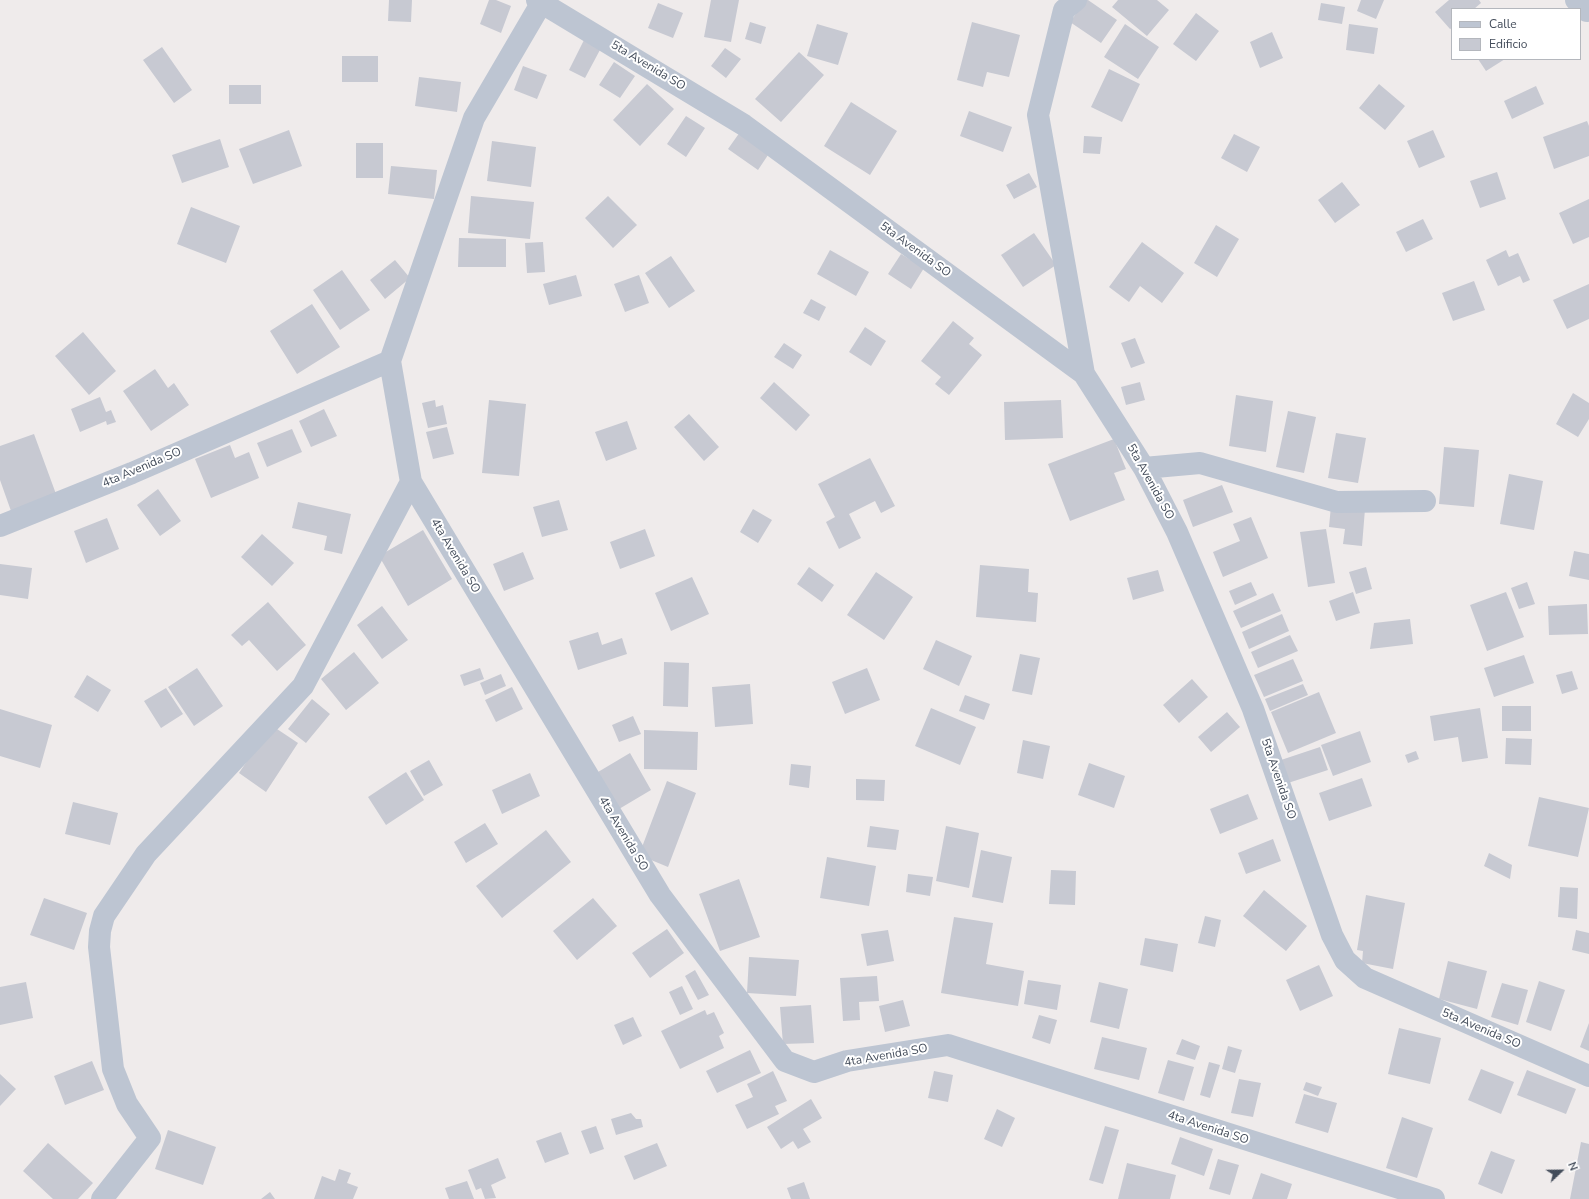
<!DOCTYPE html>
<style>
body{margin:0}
#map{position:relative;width:1589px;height:1199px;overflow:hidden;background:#efebeb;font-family:"Nunito Sans",sans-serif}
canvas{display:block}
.legend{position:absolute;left:1451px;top:8px;width:130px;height:52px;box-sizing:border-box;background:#fff;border:1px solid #b4b7bd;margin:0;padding:5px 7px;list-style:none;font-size:12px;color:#434c5a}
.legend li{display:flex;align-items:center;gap:8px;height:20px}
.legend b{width:20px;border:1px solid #b4b7bd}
.north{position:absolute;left:1541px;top:1151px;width:40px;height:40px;-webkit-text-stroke:3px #fff;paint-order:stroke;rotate:68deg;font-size:11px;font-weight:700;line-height:16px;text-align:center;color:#434c5a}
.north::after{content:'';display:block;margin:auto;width:14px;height:18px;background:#434c5a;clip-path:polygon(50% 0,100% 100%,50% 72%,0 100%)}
</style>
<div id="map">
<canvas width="1589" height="1199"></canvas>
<ul class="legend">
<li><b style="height:5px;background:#bdc5d2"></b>Calle</li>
<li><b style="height:11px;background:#c7c9d2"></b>Edificio</li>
</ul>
<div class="north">N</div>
</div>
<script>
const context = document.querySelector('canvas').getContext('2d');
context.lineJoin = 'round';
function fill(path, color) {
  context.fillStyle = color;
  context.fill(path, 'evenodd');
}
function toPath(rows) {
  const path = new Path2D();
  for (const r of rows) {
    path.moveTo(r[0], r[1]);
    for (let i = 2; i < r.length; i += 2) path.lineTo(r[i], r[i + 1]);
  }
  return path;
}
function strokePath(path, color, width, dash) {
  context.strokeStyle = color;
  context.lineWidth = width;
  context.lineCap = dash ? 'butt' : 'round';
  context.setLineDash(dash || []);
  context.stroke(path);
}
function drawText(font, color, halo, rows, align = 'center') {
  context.font = font + ' "Nunito Sans",sans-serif';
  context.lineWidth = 4;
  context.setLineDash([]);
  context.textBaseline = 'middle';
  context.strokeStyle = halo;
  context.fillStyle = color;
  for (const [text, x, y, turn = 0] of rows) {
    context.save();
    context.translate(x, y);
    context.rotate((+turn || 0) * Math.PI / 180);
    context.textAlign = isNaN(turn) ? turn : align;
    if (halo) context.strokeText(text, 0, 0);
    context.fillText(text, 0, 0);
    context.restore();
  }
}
const building = toPath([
 [389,0,412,0,411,22,388,21],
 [489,0,496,0,511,6,501,33,480,24],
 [711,0,739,0,731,42,704,37],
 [1086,0,1088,0,1117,20,1101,43,1070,22],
 [1118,0,1157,0,1169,10,1147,36,1112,7],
 [1361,0,1384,0,1376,19,1357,11],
 [1449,0,1479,0,1481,3,1474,9,1452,9,1452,28,1450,29,1435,12],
 [658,3,683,13,673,38,648,28],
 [1321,3,1345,7,1342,24,1318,20],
 [1196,13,1219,31,1196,61,1173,44],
 [750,22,766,27,761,44,745,39],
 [972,22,1020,35,1009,77,987,72,983,87,957,80],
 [817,24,848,33,838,65,807,56],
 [1125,24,1159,47,1138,79,1104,57],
 [1349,24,1378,28,1374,54,1346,50],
 [1272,32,1283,58,1260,68,1250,42],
 [584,40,601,48,585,78,569,70],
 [162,47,192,90,174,103,143,60],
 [725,48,741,59,726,78,711,66],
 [799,52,824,75,781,122,755,99],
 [342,56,378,56,378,82,342,82],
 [1478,59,1505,59,1486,71],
 [614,62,635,76,620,98,599,85],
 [523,66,547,75,537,99,514,90],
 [1109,69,1140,84,1122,122,1091,107],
 [419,77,461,82,457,112,415,106],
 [647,84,674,109,640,146,613,120],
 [1379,84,1405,106,1385,130,1359,108],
 [229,85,261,85,261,104,229,104],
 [1536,86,1544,104,1512,119,1504,101],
 [851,102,897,131,870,175,824,146],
 [969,111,1012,127,1003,152,960,136],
 [686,116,705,128,686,157,667,144],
 [1587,121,1589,126,1589,156,1554,169,1543,137],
 [289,130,302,166,253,184,239,149],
 [1433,130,1445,157,1419,168,1407,141],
 [740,132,770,152,758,170,728,149],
 [1234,134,1260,147,1247,172,1221,158],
 [1084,136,1102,137,1100,154,1083,153],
 [220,139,229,167,182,183,172,155],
 [492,141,536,147,531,187,487,181],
 [356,143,383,143,383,178,356,178],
 [391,166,437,170,434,199,388,194],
 [1497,172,1506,199,1480,208,1470,181],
 [1029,173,1037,187,1014,199,1006,185],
 [1342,182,1360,205,1335,223,1318,200],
 [471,196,534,202,530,239,468,233],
 [608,196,637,225,613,248,585,218],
 [1589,199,1589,237,1573,244,1559,213],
 [191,207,240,226,226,263,177,244],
 [1423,219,1433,239,1406,252,1396,232],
 [1216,225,1239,239,1217,277,1194,263],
 [1034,233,1056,265,1023,287,1001,255],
 [459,238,506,239,506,267,458,267],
 [543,242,545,272,527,273,525,243],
 [1142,242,1184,273,1162,303,1140,286,1129,302,1109,287],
 [830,250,869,272,856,296,817,274],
 [1506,250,1509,257,1518,253,1530,280,1523,283,1520,276,1498,286,1486,260],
 [901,254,924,268,911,289,888,274],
 [671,256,695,291,669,308,645,273],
 [395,260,410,278,385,299,370,280],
 [342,270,370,310,340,330,313,290],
 [576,275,582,296,549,305,543,284],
 [639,275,649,303,625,312,614,284],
 [1474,281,1485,310,1453,321,1442,293],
 [1589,284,1589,319,1567,329,1553,300],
 [811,299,826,307,819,321,803,313],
 [312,304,340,347,297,374,270,331],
 [953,321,974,338,969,344,982,355,949,395,935,384,941,377,921,361],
 [865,327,886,341,871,366,849,352],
 [83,332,116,371,89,395,55,356],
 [1135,338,1145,363,1131,368,1121,343],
 [784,343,802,355,793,369,774,357],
 [155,369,168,388,174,383,189,405,151,431,123,391],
 [774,382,810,415,796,431,760,398],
 [1140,382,1145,400,1126,405,1121,387],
 [1573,393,1589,403,1589,419,1578,437,1556,424],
 [1236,395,1273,401,1266,452,1229,446],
 [100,397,106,412,111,410,116,422,107,425,106,421,80,432,71,409],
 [435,400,436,407,443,405,447,424,428,428,422,403],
 [489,400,526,404,519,476,482,473],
 [1061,400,1063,438,1005,440,1004,402],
 [324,409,337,436,311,447,299,421],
 [1288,411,1316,417,1304,473,1276,467],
 [689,414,719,447,704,461,674,427],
 [627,421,637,449,606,461,595,432],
 [447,427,454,454,433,459,426,432],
 [292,429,302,452,267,467,257,443],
 [1336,433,1366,438,1358,483,1328,478],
 [34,434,56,494,11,511,0,480,0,446],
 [1114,439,1126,469,1114,473,1125,500,1070,521,1048,464],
 [230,445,235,458,249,452,259,478,211,498,195,459],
 [1444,447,1479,450,1474,507,1439,504],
 [870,458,895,506,881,513,875,501,849,514,861,538,839,549,826,522,835,517,818,484],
 [1509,474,1543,481,1534,530,1500,524],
 [1222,485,1233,512,1193,527,1183,500],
 [158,489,181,521,160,536,137,505],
 [559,500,568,530,542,537,533,507],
 [298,502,351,514,342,554,324,550,327,536,292,528],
 [1331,506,1365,509,1362,546,1343,544,1345,529,1329,527],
 [753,509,772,520,758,543,740,532],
 [1251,517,1268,558,1223,577,1213,552,1240,541,1233,524],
 [107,518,119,549,86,563,74,531],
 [645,529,655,556,620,569,610,542],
 [1326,529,1335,583,1308,587,1300,532],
 [423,530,452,579,408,606,379,556],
 [262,534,294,563,272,586,241,557],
 [1574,551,1589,554,1589,580,1569,576],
 [523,552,534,579,504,591,493,564],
 [0,564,32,568,28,599,0,595],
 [980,565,1029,569,1028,592,1038,593,1036,622,976,617],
 [809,567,834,585,822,602,797,584],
 [1366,567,1372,589,1356,594,1349,572],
 [1158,570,1164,591,1133,600,1127,578],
 [876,572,913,597,884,640,847,615],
 [692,577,709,614,671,631,655,593],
 [1251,582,1257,595,1235,605,1229,591],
 [1527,582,1535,604,1519,609,1511,588],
 [1353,592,1360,613,1336,621,1329,601],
 [1506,592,1524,637,1487,651,1470,605],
 [1273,593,1281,611,1241,628,1233,611],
 [268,602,306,645,277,671,249,640,242,646,231,635],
 [1587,604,1588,634,1549,635,1548,606],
 [382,606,408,640,382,659,357,625],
 [1282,614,1289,631,1249,649,1242,632],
 [1410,619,1413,644,1370,649,1374,623],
 [598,632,602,645,622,638,627,654,578,670,569,641],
 [1290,635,1298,651,1258,668,1251,652],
 [936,640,972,656,959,686,923,669],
 [354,652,379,683,346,710,321,679],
 [1020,654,1040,658,1032,695,1012,691],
 [1524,655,1534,683,1494,697,1484,668],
 [1293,659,1303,681,1264,697,1254,675],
 [664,662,689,663,688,707,663,706],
 [197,668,223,706,194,726,168,687],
 [480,668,484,679,464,686,460,675],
 [867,668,880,700,845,714,832,682],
 [1572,671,1578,689,1562,694,1556,675],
 [501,674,506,686,485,695,480,683],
 [87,675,111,690,98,712,74,697],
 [1192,679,1208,697,1179,723,1163,705],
 [750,684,753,724,715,727,712,687],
 [1303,684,1308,695,1270,711,1265,699],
 [512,687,523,709,496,722,485,700],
 [166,688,183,714,161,728,144,701],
 [1319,692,1336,733,1288,753,1271,712],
 [965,695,990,704,984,720,959,711],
 [312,699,330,714,306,743,288,729],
 [1502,706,1531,706,1531,731,1502,731],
 [931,708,976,727,960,765,915,746],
 [1480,708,1488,758,1462,762,1458,737,1434,741,1430,716],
 [0,709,52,725,40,768,0,756],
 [1227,712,1240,727,1211,752,1198,737],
 [633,716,641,734,619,742,612,725],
 [271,725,298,743,266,792,239,773],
 [644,730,698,732,697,770,644,769],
 [1360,731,1371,762,1333,776,1321,745],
 [1506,738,1532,739,1531,765,1505,764],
 [1023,740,1050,746,1043,779,1017,773],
 [1320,747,1328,770,1288,783,1281,760],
 [1416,751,1419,759,1408,763,1405,755],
 [630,753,651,790,619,809,598,772],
 [429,760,443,785,424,796,410,771],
 [1089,763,1125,776,1114,808,1078,795],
 [791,764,811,766,809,788,789,785],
 [406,772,424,800,386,825,368,797],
 [530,773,540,796,502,814,492,790],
 [1362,778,1372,806,1329,821,1319,793],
 [856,779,885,780,884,801,856,800],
 [667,781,696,793,668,867,639,855],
 [1248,794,1258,819,1220,834,1210,809],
 [1539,797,1589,808,1578,857,1528,846],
 [73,802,118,813,110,845,65,834],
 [485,823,498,844,466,863,454,842],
 [870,826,899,830,896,850,867,847],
 [946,826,979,833,969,888,936,881],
 [546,830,571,862,502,918,476,886],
 [1273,839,1281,861,1246,874,1238,853],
 [981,850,1012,857,1003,903,972,897],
 [1489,853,1512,865,1510,879,1484,866],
 [827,857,876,866,869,906,820,898],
 [1051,870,1076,871,1075,905,1049,904],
 [908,874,933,877,930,896,906,892],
 [739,879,760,937,720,951,699,894],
 [1560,887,1578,888,1577,919,1558,917],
 [1264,890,1307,926,1286,951,1243,916],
 [1366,895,1405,903,1393,969,1362,963,1363,951,1357,950],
 [44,898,87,913,74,950,30,935],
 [593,898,617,926,577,960,553,931],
 [1205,916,1221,920,1215,947,1198,943],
 [954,917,993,923,986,964,1024,971,1018,1006,941,993],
 [667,929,684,953,650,978,632,953],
 [888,930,894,961,867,966,861,934],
 [1576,930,1589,933,1589,954,1572,950],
 [1145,938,1178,944,1173,972,1140,965],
 [749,957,799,960,796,996,747,993],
 [1448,961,1487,971,1477,1009,1439,999],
 [1319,965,1333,996,1300,1011,1286,980],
 [695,970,709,995,698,1000,685,976],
 [877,976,879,1001,859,1002,860,1020,843,1021,840,978],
 [1028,980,1061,985,1057,1010,1024,1004],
 [1539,981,1565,990,1551,1031,1526,1022],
 [26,982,33,1018,0,1025,0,987],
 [1099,982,1128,989,1119,1029,1090,1022],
 [1502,983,1528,990,1518,1025,1491,1017],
 [682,986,693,1009,680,1015,669,992],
 [903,1000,910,1026,885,1032,879,1006],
 [811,1005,814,1043,783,1044,780,1007],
 [705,1010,707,1015,714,1012,724,1033,719,1036,724,1048,680,1069,661,1031],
 [1039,1015,1057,1020,1050,1044,1032,1038],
 [633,1017,642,1036,623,1045,614,1025],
 [1589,1023,1589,1051,1580,1047],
 [1399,1028,1441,1038,1430,1084,1388,1074],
 [1102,1037,1147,1048,1139,1080,1094,1069],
 [1182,1039,1200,1046,1195,1060,1176,1054],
 [1228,1046,1242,1050,1235,1073,1222,1069],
 [750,1050,761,1073,717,1093,706,1071],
 [1168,1060,1194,1067,1184,1101,1158,1093],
 [92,1061,104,1090,65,1105,54,1076],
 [1209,1062,1220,1065,1210,1098,1200,1095],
 [1481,1069,1514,1082,1501,1114,1468,1100],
 [1527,1070,1576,1089,1566,1114,1517,1095],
 [773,1071,787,1101,775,1106,779,1114,747,1129,735,1105,753,1097,747,1084],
 [934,1071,953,1075,948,1102,928,1098],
 [0,1074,16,1089,0,1106],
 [1239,1079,1261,1083,1253,1117,1231,1113],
 [1306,1082,1322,1087,1318,1096,1303,1090],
 [1304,1094,1337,1103,1328,1133,1295,1123],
 [811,1099,822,1118,803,1129,811,1142,798,1149,793,1141,781,1149,767,1127],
 [997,1109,1015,1118,1002,1147,984,1139],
 [631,1113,636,1119,641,1119,643,1127,616,1135,611,1119],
 [1402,1117,1433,1128,1417,1178,1386,1168],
 [596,1126,604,1149,590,1154,581,1131],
 [1105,1126,1119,1130,1103,1184,1089,1180],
 [168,1130,216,1147,203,1185,155,1169],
 [561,1132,569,1154,545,1163,536,1141],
 [1180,1137,1213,1149,1204,1176,1171,1164],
 [1581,1142,1589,1144,1589,1199,1570,1199],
 [48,1143,93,1183,78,1199,53,1199,23,1171],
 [657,1143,667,1166,634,1180,624,1156],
 [1491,1151,1515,1160,1502,1194,1478,1184],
 [498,1158,506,1178,491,1185,496,1198,485,1199,481,1188,476,1190,468,1170],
 [1218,1159,1239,1165,1230,1195,1209,1189],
 [1127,1163,1176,1175,1170,1199,1118,1199],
 [339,1169,351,1173,347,1183,358,1187,353,1199,314,1199,322,1176,335,1181],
 [1261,1173,1292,1184,1287,1199,1252,1199],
 [467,1181,474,1199,449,1199,445,1188],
 [804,1182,810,1199,791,1199,787,1188],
 [270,1192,275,1199,261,1199]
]);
const minor = toPath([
 [537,0,744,125,1084,374,1144,468,1177,532,1253,709,1332,935,1345,960,1365,978,1589,1076],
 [1076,0,1064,10,1038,115,1084,374],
 [1576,0,1587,11],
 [542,2,474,118,390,361,411,482,660,895,785,1061,814,1072,847,1061,948,1045,1434,1199],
 [1144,468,1200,463,1337,502,1425,501],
 [0,526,132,473,390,361],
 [102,1199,150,1138,127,1104,113,1069,99,947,100,931,104,916,146,854,303,686,411,482]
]);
const streetNames = [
 ["5ta Avenida SO",648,66,31],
 ["5ta Avenida SO",915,250,36],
 ["4ta Avenida SO",142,468,-23],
 ["5ta Avenida SO",1150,482,61],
 ["4ta Avenida SO",455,556,59],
 ["5ta Avenida SO",1278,779,71],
 ["4ta Avenida SO",623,834,59],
 ["5ta Avenida SO",1481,1029,23],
 ["4ta Avenida SO",886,1056,-10],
 ["4ta Avenida SO",1208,1128,18]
];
fill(building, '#c7c9d2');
strokePath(minor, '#bdc5d2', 22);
drawText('12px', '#434c5a', '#fff', streetNames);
</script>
